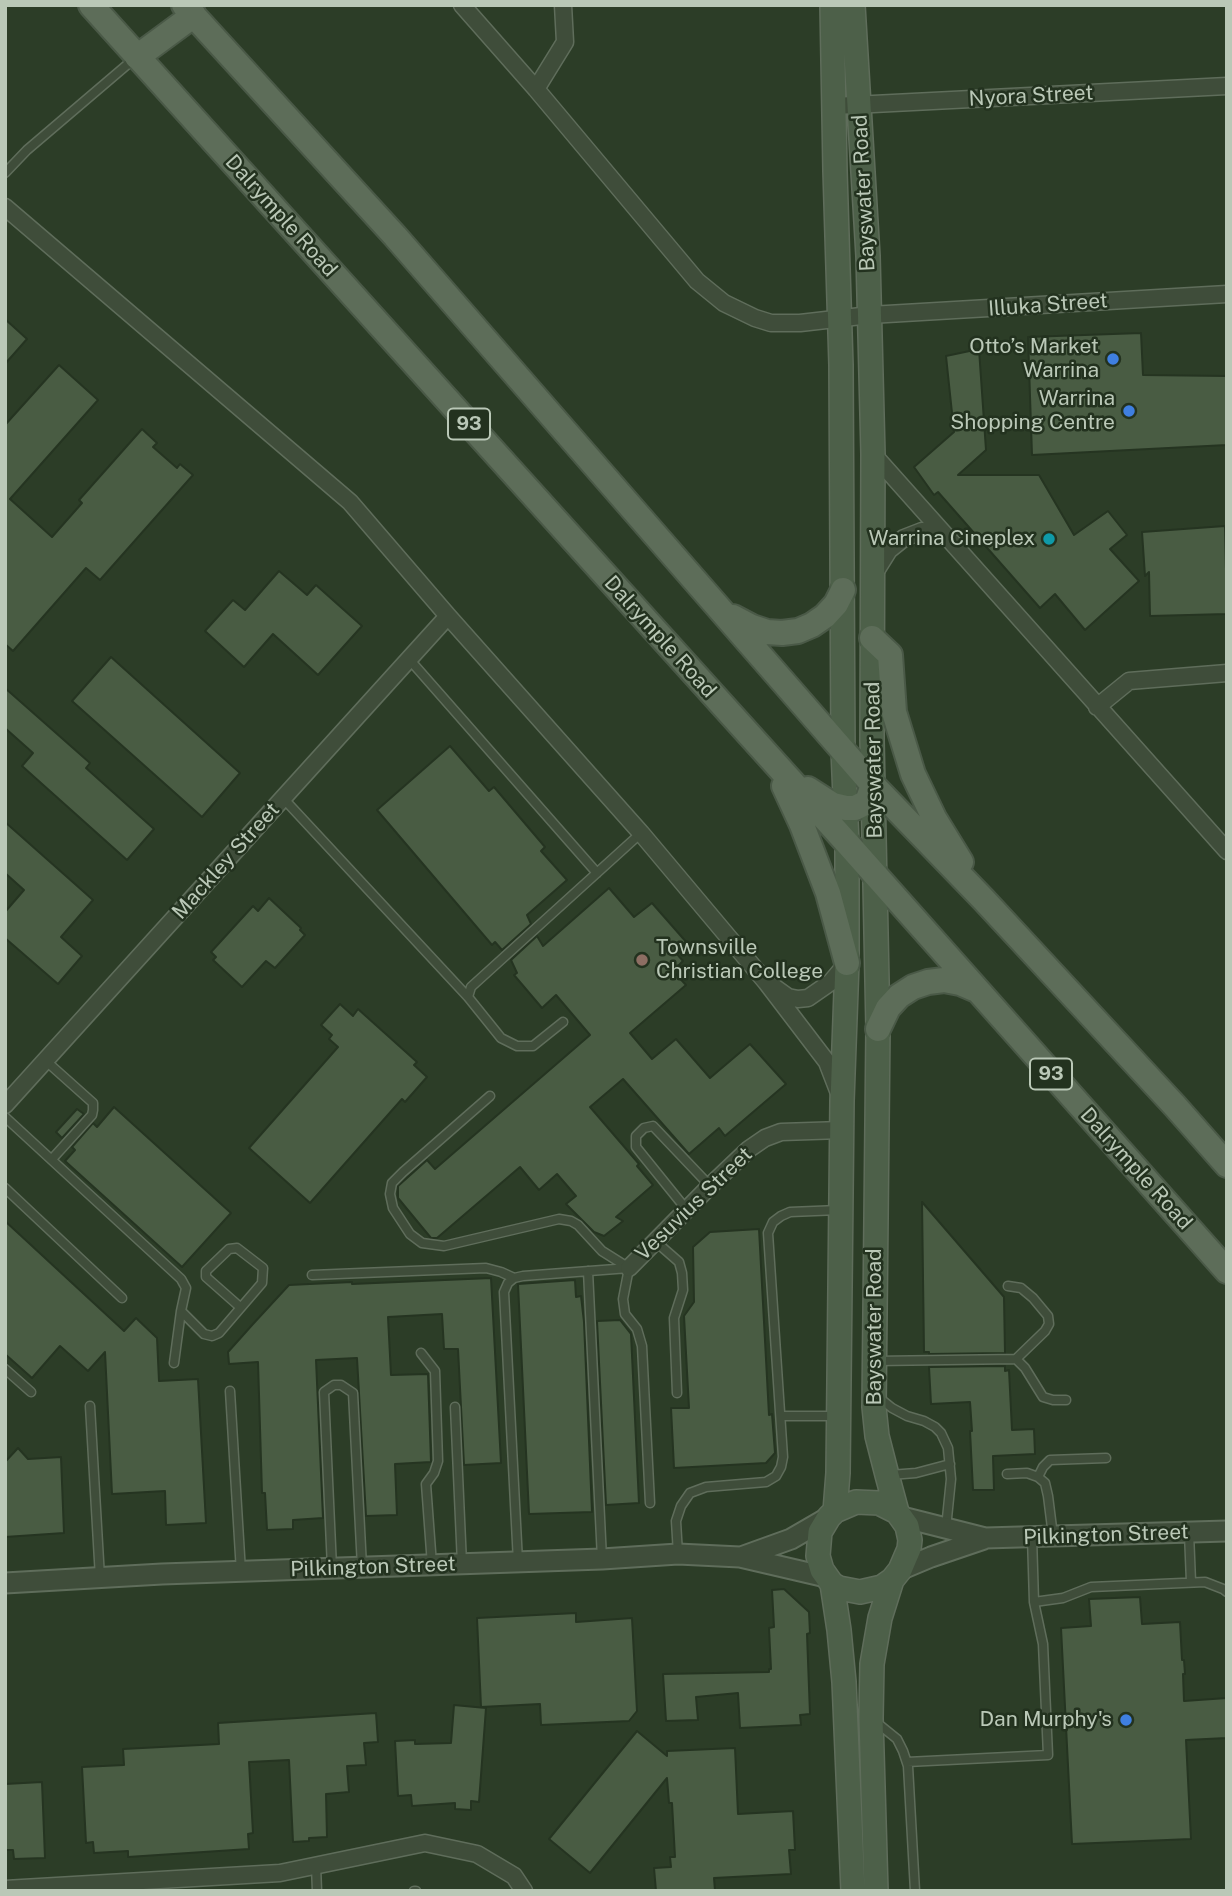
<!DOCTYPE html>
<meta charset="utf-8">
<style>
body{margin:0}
#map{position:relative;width:1232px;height:1896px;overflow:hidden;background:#2c3d27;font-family:"Public Sans",sans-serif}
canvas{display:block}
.frame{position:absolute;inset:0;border:7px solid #bac8b7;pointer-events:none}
</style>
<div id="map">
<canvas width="1232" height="1896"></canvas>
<div class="frame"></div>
</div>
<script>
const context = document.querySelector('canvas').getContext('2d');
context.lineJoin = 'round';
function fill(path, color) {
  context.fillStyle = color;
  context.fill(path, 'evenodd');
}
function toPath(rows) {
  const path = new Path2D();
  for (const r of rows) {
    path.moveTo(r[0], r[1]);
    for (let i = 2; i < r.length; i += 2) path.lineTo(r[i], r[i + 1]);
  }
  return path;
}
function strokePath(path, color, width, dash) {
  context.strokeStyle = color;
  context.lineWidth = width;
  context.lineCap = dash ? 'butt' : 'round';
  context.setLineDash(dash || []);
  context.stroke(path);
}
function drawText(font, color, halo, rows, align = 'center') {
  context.font = font + ' "Public Sans",sans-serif';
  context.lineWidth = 5;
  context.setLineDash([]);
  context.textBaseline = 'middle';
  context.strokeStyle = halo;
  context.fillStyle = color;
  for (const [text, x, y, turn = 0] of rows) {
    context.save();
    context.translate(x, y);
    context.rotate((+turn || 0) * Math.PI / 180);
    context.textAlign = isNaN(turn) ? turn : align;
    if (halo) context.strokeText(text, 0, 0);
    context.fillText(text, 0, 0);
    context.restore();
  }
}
const building = toPath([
 [5,319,27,339,5,364,5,319],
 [1141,333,1143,375,1227,376,1227,445,1032,455,1028,337,1141,333],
 [979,349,986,450,958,475,1039,475,1074,535,1108,511,1127,535,1110,549,1139,581,1085,630,1055,594,1040,608,938,492,934,495,914,467,954,432,946,356,979,349],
 [59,365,98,400,10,499,52,537,82,503,79,500,142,429,157,443,153,447,177,468,180,464,193,475,100,580,86,568,13,651,5,644,5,425,59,365],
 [1225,526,1227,614,1150,616,1149,572,1145,576,1142,532,1225,526],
 [279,571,307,595,316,585,362,626,318,675,273,634,244,667,205,631,233,600,245,610,279,571],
 [111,657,240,773,202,817,72,701,111,657],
 [5,688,90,763,86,768,154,829,127,860,22,766,33,753,5,728,5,688],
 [450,746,489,791,494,787,545,847,541,851,567,880,527,915,531,924,502,950,495,942,492,945,377,810,450,746],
 [5,822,93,900,61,937,82,956,58,984,5,938,5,912,24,890,5,873,5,822],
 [609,888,634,917,652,903,688,944,677,954,683,961,673,971,686,985,630,1033,652,1059,676,1039,710,1078,750,1044,786,1084,725,1136,719,1128,689,1154,623,1079,590,1107,639,1164,637,1166,653,1185,616,1217,623,1221,604,1236,594,1232,566,1204,576,1196,557,1174,539,1190,520,1167,437,1238,431,1238,398,1198,398,1186,427,1160,435,1169,590,1035,556,995,542,1008,514,975,517,973,511,960,537,936,543,946,609,888],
 [269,898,301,928,300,930,305,935,275,968,266,961,242,987,213,960,216,957,211,952,253,906,258,911,269,898],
 [340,1004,353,1016,358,1009,417,1062,414,1065,427,1077,405,1102,402,1099,310,1203,249,1148,338,1047,329,1039,332,1035,321,1025,340,1004],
 [114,1107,231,1213,182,1267,65,1161,75,1150,72,1147,93,1123,97,1127,114,1107],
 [77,1109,84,1114,62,1138,56,1132,77,1109],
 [922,1202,1004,1297,1005,1353,929,1354,929,1352,924,1352,922,1202],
 [5,1221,124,1331,136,1318,157,1338,159,1381,198,1379,206,1523,166,1525,165,1491,112,1494,105,1352,88,1371,60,1346,32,1378,5,1354,5,1221],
 [759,1229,769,1415,772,1414,775,1453,766,1463,674,1468,671,1408,689,1408,684,1316,694,1302,693,1247,710,1232,759,1229],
 [491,1278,501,1463,464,1465,458,1349,444,1349,442,1314,388,1317,391,1375,428,1374,431,1462,395,1464,397,1515,366,1516,357,1358,316,1360,323,1518,293,1520,293,1529,267,1530,265,1493,262,1493,258,1362,229,1364,228,1352,253,1324,289,1285,352,1282,352,1284,491,1278],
 [575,1280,576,1297,581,1296,584,1322,592,1512,529,1514,518,1284,575,1280],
 [620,1320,631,1334,639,1503,606,1505,597,1321,620,1320],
 [1005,1366,1005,1371,1009,1370,1012,1430,1034,1429,1035,1454,993,1456,994,1490,973,1490,970,1431,972,1431,970,1402,931,1404,929,1367,1005,1366],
 [18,1448,28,1459,61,1457,64,1533,5,1537,5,1462,18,1448],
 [784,1589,809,1612,810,1633,807,1634,810,1714,800,1715,801,1725,740,1728,738,1693,696,1697,698,1720,666,1721,663,1674,769,1672,769,1669,771,1669,769,1628,774,1627,772,1590,784,1589],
 [1140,1597,1142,1624,1180,1622,1182,1660,1184,1660,1185,1674,1183,1674,1184,1701,1227,1698,1227,1738,1186,1740,1191,1839,1072,1844,1061,1628,1091,1626,1089,1599,1140,1597],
 [576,1613,576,1622,632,1618,637,1711,629,1721,541,1725,540,1704,481,1707,477,1618,576,1613],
 [454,1705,486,1708,479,1802,471,1801,471,1810,455,1809,455,1803,412,1806,411,1795,398,1796,395,1741,415,1740,415,1744,451,1743,454,1705],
 [376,1713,378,1742,364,1743,366,1765,347,1766,349,1792,326,1794,327,1837,309,1838,309,1841,293,1842,289,1760,249,1762,253,1833,248,1834,249,1849,128,1857,128,1851,94,1853,93,1842,86,1843,82,1767,124,1765,123,1749,219,1744,218,1723,376,1713],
 [637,1731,667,1756,667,1751,735,1748,738,1814,793,1811,795,1850,789,1850,791,1874,714,1878,715,1891,656,1891,654,1868,671,1867,670,1857,675,1857,672,1803,669,1803,667,1778,590,1873,549,1839,637,1731],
 [42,1782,45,1858,14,1859,13,1850,5,1850,5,1784,42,1782]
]);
const service = toPath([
 [5,173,27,150,135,58],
 [409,659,597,873],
 [283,798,468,997],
 [563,1022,533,1046,517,1046,501,1038,468,997,471,987,641,833],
 [46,1061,93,1103,93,1110,92,1115,52,1159],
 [490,1096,403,1172,392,1183,390,1194,393,1208,410,1234,422,1243,444,1246,559,1219,571,1221,578,1225,602,1251,629,1268],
 [5,1117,181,1279,186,1288,181,1311,204,1334,212,1336,219,1333,262,1283,263,1268,237,1248,229,1249,206,1271,206,1277,240,1307],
 [5,1188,122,1298],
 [686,1209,636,1147,636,1136,644,1128,653,1126,710,1186],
 [655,1241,679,1262,682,1273,683,1290,674,1318,677,1393],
 [629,1268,623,1299,625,1314,637,1329,642,1346,650,1503],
 [588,1271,602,1559],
 [312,1275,486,1268,501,1272,514,1278],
 [1008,1286,1021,1288,1033,1298,1048,1316,1049,1324,1045,1331,1016,1359],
 [421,1353,435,1371,438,1461,434,1473,426,1484,432,1565],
 [876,1361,1016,1359,1025,1368,1043,1397,1053,1400,1066,1400],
 [174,1363,181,1311],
 [5,1369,31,1392],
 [230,1391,241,1572],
 [877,1396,892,1408,907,1416,924,1421,935,1427,941,1433,948,1448,951,1479,946,1528],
 [90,1406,100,1578],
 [455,1407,462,1564],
 [781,1416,837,1416],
 [1007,1474,1027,1473,1038,1477,1045,1483,1048,1496,1053,1536],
 [890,1475,916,1473,950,1464],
 [1038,1477,1043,1467,1050,1460,1106,1458],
 [1189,1533,1191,1582],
 [678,1554,676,1521,681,1506,690,1493,706,1487,766,1482,776,1476,781,1467,783,1457,768,1233,773,1222,781,1216,790,1212,839,1210],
 [518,1562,504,1292,508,1283,514,1278,523,1276,629,1268],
 [332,1568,324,1392,334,1385,341,1385,353,1393,362,1567],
 [1034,1602,1063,1598,1091,1587,1205,1582,1223,1589,1227,1592],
 [876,1722,897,1739,903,1751,908,1766,915,1891],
 [907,1762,1048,1755,1043,1644,1034,1602,1032,1537],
 [316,1866,317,1891],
 [414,1891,416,1891]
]);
const minor = toPath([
 [462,5,536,89,697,281,724,303,755,318,771,323,800,323,870,315,1227,294],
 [536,89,565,42,563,5],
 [834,106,1227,86],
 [5,207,350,502,448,616,641,833,766,982,827,1062,839,1093],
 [873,454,1227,851],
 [874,574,889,550,904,538,922,531,942,532],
 [1097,707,1129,681,1227,673],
 [774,987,788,997,798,999,808,998,831,982,847,963],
 [5,1105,448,616],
 [629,1268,710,1186,749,1149,765,1138,781,1132,842,1130],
 [5,1889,280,1873,425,1843,477,1854,514,1876,524,1891]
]);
const tertiary = toPath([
 [902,1517,985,1538,1227,1531],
 [741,1557,791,1539,829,1517],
 [900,1570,931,1557,984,1539],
 [5,1583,162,1574,602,1559,678,1554,740,1557,826,1577]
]);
const secondary = toPath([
 [832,5,835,171,841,365,843,751,847,843,847,963,842,1101,838,1473,835,1511],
 [853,5,868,256,873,454,872,740,878,1029,874,1407,877,1436,887,1475,897,1512,907,1526,910,1540,909,1549,900,1570,892,1580,882,1587,860,1592,839,1588,832,1584,822,1570,818,1556,820,1532,829,1517,835,1511,856,1502,879,1503,897,1512],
 [832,1584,839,1630,844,1682,853,1891],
 [876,1891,871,1718,872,1664,880,1618,892,1580]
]);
const primary = toPath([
 [91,5,847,843,1227,1271],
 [184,5,395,236,873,785,984,900,1175,1106,1227,1165],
 [137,57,194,15],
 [733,617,752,627,767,632,782,633,798,631,812,625,825,616,836,604,843,590],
 [872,638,890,655,894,712,913,774,934,818,961,862],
 [784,786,802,825,828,893,847,963],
 [808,789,833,805,846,808,855,808,867,802,873,785],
 [878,1029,888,1008,899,996,913,987,928,982,944,980,960,983,974,989]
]);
const markers = [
 [1113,359,7,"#3f7fe0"],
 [1129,411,7,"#3f7fe0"],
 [1049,539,7,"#0f9aa8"],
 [642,960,7,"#8d6e63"],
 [1126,1720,7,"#3f7fe0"]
];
const shields = [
 [469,424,42],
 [1051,1074,42]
];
const shieldNames = [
 ["93",469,424],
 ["93",1051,1074]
];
const streetNames = [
 ["Nyora Street",1031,96,-3],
 ["Bayswater Road",864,193,-93],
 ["Dalrymple Road",281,216,48],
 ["Illuka Street",1048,305,-4],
 ["Dalrymple Road",660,637,48],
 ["Bayswater Road",874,760,-91],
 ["Mackley Street",226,861,-48],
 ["Dalrymple Road",1136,1169,48],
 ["Vesuvius Street",694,1204,-44],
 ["Bayswater Road",875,1327,-90],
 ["Pilkington Street",1106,1535,-2],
 ["Pilkington Street",373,1567,-2]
];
const poiNames = [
 ["Otto’s Market",1099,347],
 ["Warrina",1099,371],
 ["Warrina",1115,399],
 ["Shopping Centre",1115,423],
 ["Warrina Cineplex",1035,539],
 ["Townsville",656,948,"left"],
 ["Christian College",656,972,"left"],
 ["Dan Murphy's",1112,1720]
];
fill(building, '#495c43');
strokePath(building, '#253421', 2);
strokePath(service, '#5f6d5b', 11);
strokePath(minor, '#5f6d5b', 19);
strokePath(tertiary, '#5f6d5b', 23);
strokePath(secondary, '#5f6d5b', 26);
strokePath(primary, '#4a5947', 28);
strokePath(service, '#3f4d3a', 8);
strokePath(minor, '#3f4d3a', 16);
strokePath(tertiary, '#3f4d3a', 19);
strokePath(secondary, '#4d6049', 23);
strokePath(primary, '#5d6d59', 24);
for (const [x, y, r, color] of markers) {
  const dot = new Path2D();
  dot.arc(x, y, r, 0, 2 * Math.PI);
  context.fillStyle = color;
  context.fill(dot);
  strokePath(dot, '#23321f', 2.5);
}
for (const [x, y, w] of shields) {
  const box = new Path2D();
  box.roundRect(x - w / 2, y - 15.5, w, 31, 5);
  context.fillStyle = '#23321f';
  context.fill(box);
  strokePath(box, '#bac8b7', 2);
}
drawText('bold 19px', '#bac8b7', null, shieldNames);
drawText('21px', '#bac8b7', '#23321f', streetNames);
drawText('21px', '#bac8b7', '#23321f', poiNames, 'right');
</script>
